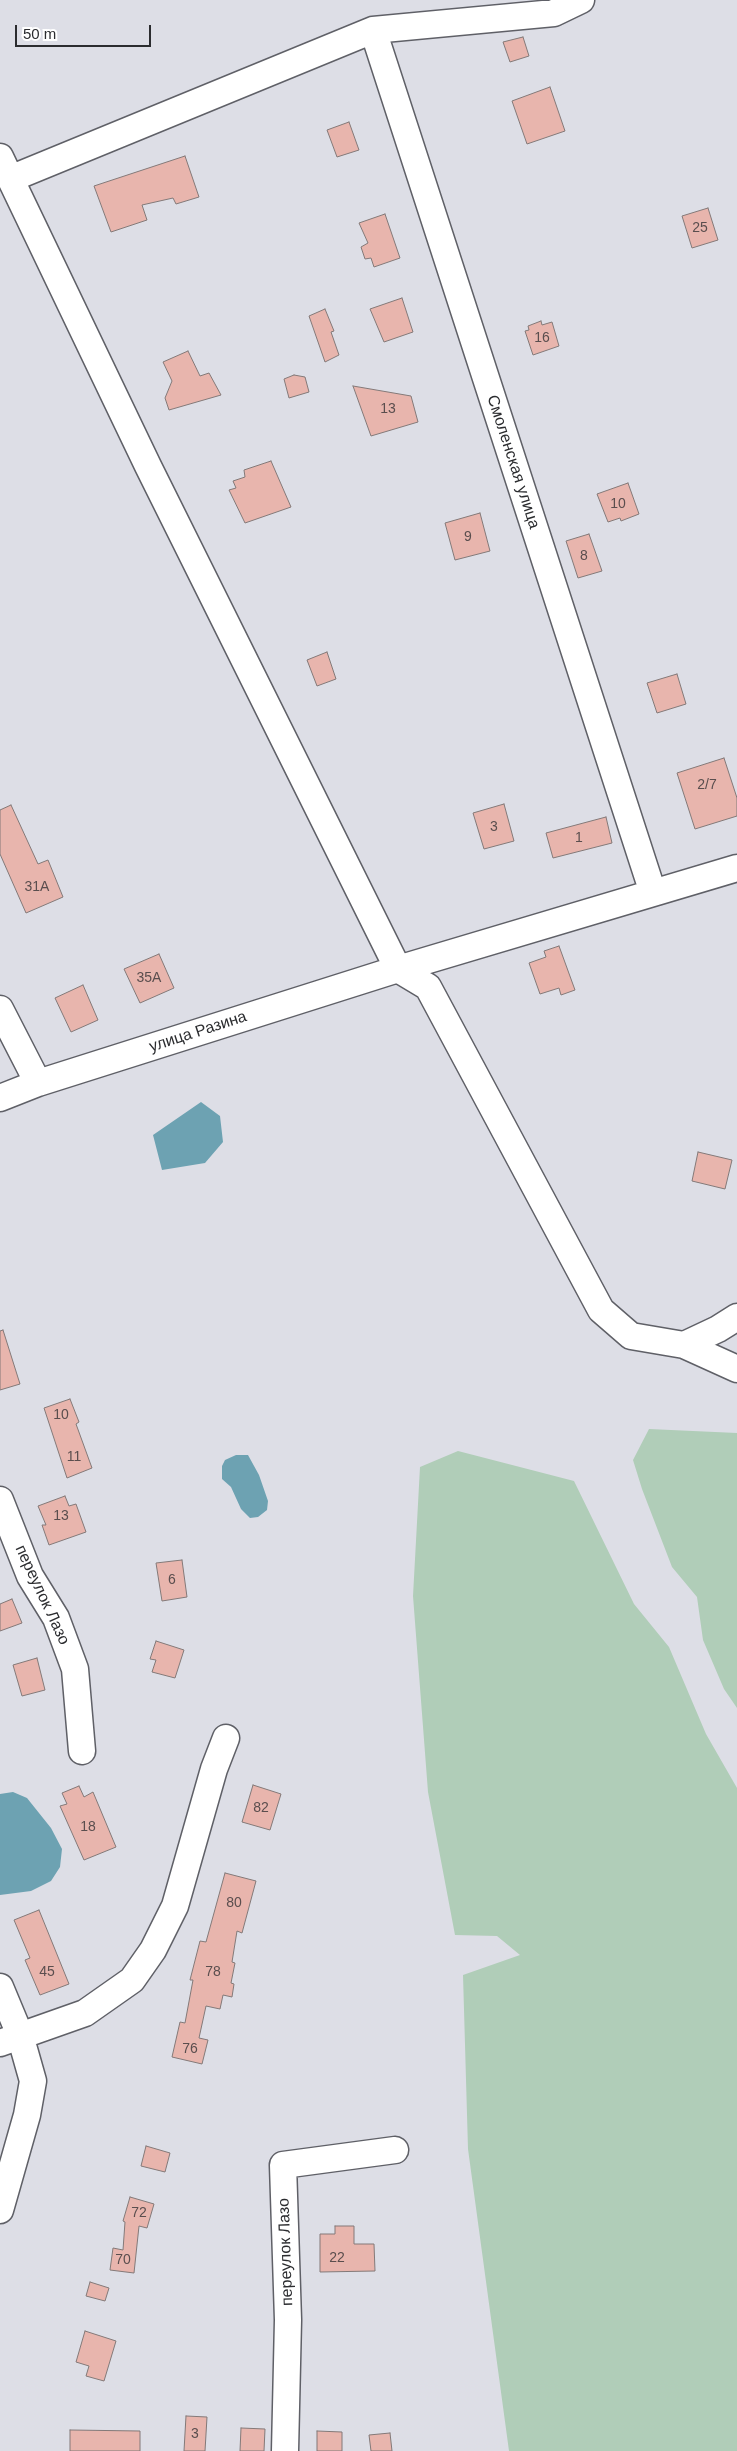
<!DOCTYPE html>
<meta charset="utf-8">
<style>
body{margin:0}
#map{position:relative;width:737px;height:2451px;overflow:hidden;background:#dddee6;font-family:Helvetica,sans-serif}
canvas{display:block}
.scale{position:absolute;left:15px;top:25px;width:136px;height:22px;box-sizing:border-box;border:2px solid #2b2c2f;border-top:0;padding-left:6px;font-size:15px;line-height:18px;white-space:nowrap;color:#2b2c2f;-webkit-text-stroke:4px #fff;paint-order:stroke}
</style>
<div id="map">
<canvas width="737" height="2451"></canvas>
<div class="scale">50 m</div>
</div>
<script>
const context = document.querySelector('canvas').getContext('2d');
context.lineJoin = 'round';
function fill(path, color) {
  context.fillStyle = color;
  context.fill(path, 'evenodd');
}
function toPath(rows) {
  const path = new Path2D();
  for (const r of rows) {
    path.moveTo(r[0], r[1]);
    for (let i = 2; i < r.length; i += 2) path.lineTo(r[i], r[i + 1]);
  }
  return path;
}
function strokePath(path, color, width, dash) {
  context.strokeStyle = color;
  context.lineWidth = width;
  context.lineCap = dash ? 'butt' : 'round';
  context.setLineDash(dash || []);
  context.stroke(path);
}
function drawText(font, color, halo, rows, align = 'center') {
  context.font = font + ' Helvetica,sans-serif';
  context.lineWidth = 5;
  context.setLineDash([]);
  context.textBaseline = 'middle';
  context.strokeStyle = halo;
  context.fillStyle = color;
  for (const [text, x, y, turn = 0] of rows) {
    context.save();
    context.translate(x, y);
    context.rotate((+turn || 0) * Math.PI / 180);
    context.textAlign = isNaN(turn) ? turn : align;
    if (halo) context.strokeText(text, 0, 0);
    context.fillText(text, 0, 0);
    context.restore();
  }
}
const green = toPath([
 [649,1429,737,1433,737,1708,724,1689,703,1640,697,1597,672,1567,642,1489,633,1460],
 [458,1451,574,1481,634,1604,669,1647,706,1734,737,1788,737,2451,509,2451,468,2149,463,1975,520,1955,497,1936,455,1935,428,1792,413,1596,420,1467]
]);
const water = toPath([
 [201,1102,220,1116,223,1142,205,1163,162,1170,153,1135],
 [236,1455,248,1455,259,1475,268,1501,267,1510,258,1517,250,1518,241,1509,231,1487,222,1479,222,1466,225,1460],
 [13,1792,27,1798,51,1828,62,1849,60,1867,51,1881,31,1891,0,1895,0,1794]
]);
const building = toPath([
 [523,37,529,56,510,62,503,42,523,37],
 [550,87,565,131,527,144,512,101,550,87],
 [349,122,359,150,337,157,327,130,349,122],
 [185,156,199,197,176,204,173,198,142,205,147,220,111,232,94,186,185,156],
 [708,208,718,240,692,248,682,216,708,208],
 [385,214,400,258,374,267,371,258,365,259,361,247,368,243,359,223,385,214],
 [402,298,413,332,384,342,370,309,402,298],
 [325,309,334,331,331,332,339,355,325,362,309,316,325,309],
 [541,321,542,325,552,322,559,346,533,355,525,331,529,330,528,326,541,321],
 [188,351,200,376,209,373,221,395,169,410,165,398,172,381,163,362,188,351],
 [294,375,305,377,309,392,289,398,284,379,294,375],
 [353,386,411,396,418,422,371,436,353,386],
 [271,461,291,507,245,523,229,490,236,488,233,481,245,477,244,470,271,461],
 [628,483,639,514,621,521,620,518,608,522,597,494,628,483],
 [480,513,490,551,455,560,445,523,480,513],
 [589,534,602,571,578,578,566,541,589,534],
 [327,652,336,679,317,686,307,660,327,652],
 [677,674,686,704,657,713,647,683,677,674],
 [724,758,737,798,737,816,695,829,677,773,724,758],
 [504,804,514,841,484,849,473,813,504,804],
 [11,805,38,864,48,860,63,897,26,913,0,854,0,810,11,805],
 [606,817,612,843,553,858,546,833,606,817],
 [559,946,575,990,561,995,559,988,540,994,529,963,546,957,544,951,559,946],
 [159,954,174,988,140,1003,124,969,159,954],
 [83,985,98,1020,71,1032,55,998,83,985],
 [698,1152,732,1160,725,1189,692,1181,698,1152],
 [3,1330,20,1384,0,1390,0,1331,3,1330],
 [70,1399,79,1422,76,1424,92,1468,67,1478,44,1408,70,1399],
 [65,1496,69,1506,76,1504,86,1532,49,1545,42,1525,46,1525,38,1506,65,1496],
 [182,1560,187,1597,162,1601,156,1563,182,1560],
 [12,1599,22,1623,0,1631,0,1604,12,1599],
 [156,1641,184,1650,175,1678,152,1672,156,1660,150,1659,156,1641],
 [37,1658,45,1690,22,1696,13,1665,37,1658],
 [253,1785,281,1794,270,1830,242,1822,253,1785],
 [79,1786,84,1797,93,1792,116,1847,84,1860,60,1806,67,1804,62,1793,79,1786],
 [225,1873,256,1881,242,1933,237,1931,232,1962,235,1963,231,1983,234,1984,232,1997,223,1995,220,2009,206,2006,199,2038,208,2040,202,2064,172,2057,180,2022,185,2023,193,1980,190,1980,200,1941,206,1942,225,1873],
 [39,1910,69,1984,40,1995,25,1960,30,1958,14,1920,39,1910],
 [146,2146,170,2153,165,2172,141,2166,146,2146],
 [130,2197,154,2204,147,2228,139,2226,134,2273,110,2270,113,2248,123,2250,125,2222,123,2221,130,2197],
 [335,2226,354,2226,354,2244,374,2244,375,2271,320,2272,320,2234,335,2234,335,2226],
 [90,2282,109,2288,105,2301,86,2296,90,2282],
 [85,2331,116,2341,104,2381,86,2376,89,2366,76,2362,85,2331],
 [186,2416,207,2417,205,2451,184,2451,186,2416],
 [241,2428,265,2429,264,2451,240,2451,241,2428],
 [70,2430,140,2431,140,2451,70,2451,70,2430],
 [317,2431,342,2432,342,2451,317,2451,317,2431],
 [390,2433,392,2451,371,2451,369,2435,390,2433]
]);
const minor = toPath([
 [373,30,653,893],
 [0,157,148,466,398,969,428,987,601,1310,631,1336,684,1345,718,1329,737,1317],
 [10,179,373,30,554,13,581,0],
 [0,1009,38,1083],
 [0,1098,38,1083,398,969,737,868],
 [684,1345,737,1369],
 [0,1500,30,1576,56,1618,75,1669,82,1751],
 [0,1987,20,2035,33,2081,27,2115,0,2210],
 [0,2043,85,2013,132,1980,153,1950,175,1906,214,1769,226,1738],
 [285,2451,288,2320,283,2165,395,2150]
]);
const numberNames = [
 ["25",700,228],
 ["16",542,338],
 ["13",388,409],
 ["10",618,504],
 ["9",468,537],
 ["8",584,556],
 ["2/7",707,785],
 ["3",494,827],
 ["1",579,838],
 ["31А",37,887],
 ["35А",149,978],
 ["10",61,1415],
 ["11",74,1457],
 ["13",61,1516],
 ["6",172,1580],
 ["82",261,1808],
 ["18",88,1827],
 ["80",234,1903],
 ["45",47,1972],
 ["78",213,1972],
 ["76",190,2049],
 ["72",139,2213],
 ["22",337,2258],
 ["70",123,2260],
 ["3",195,2434]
];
const streetNames = [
 ["Смоленская улица",513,462,72],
 ["улица Разина",198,1032,-18],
 ["переулок Лазо",42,1595,65],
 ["переулок Лазо",286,2252,-92]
];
fill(green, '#b0cdb8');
fill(water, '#6da2b2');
fill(building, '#e8b5ad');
strokePath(building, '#837978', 1);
strokePath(minor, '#5f6067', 29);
strokePath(minor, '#fff', 26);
drawText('14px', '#5a4e4e', null, numberNames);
drawText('16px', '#2b2c2f', '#fff', streetNames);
</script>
